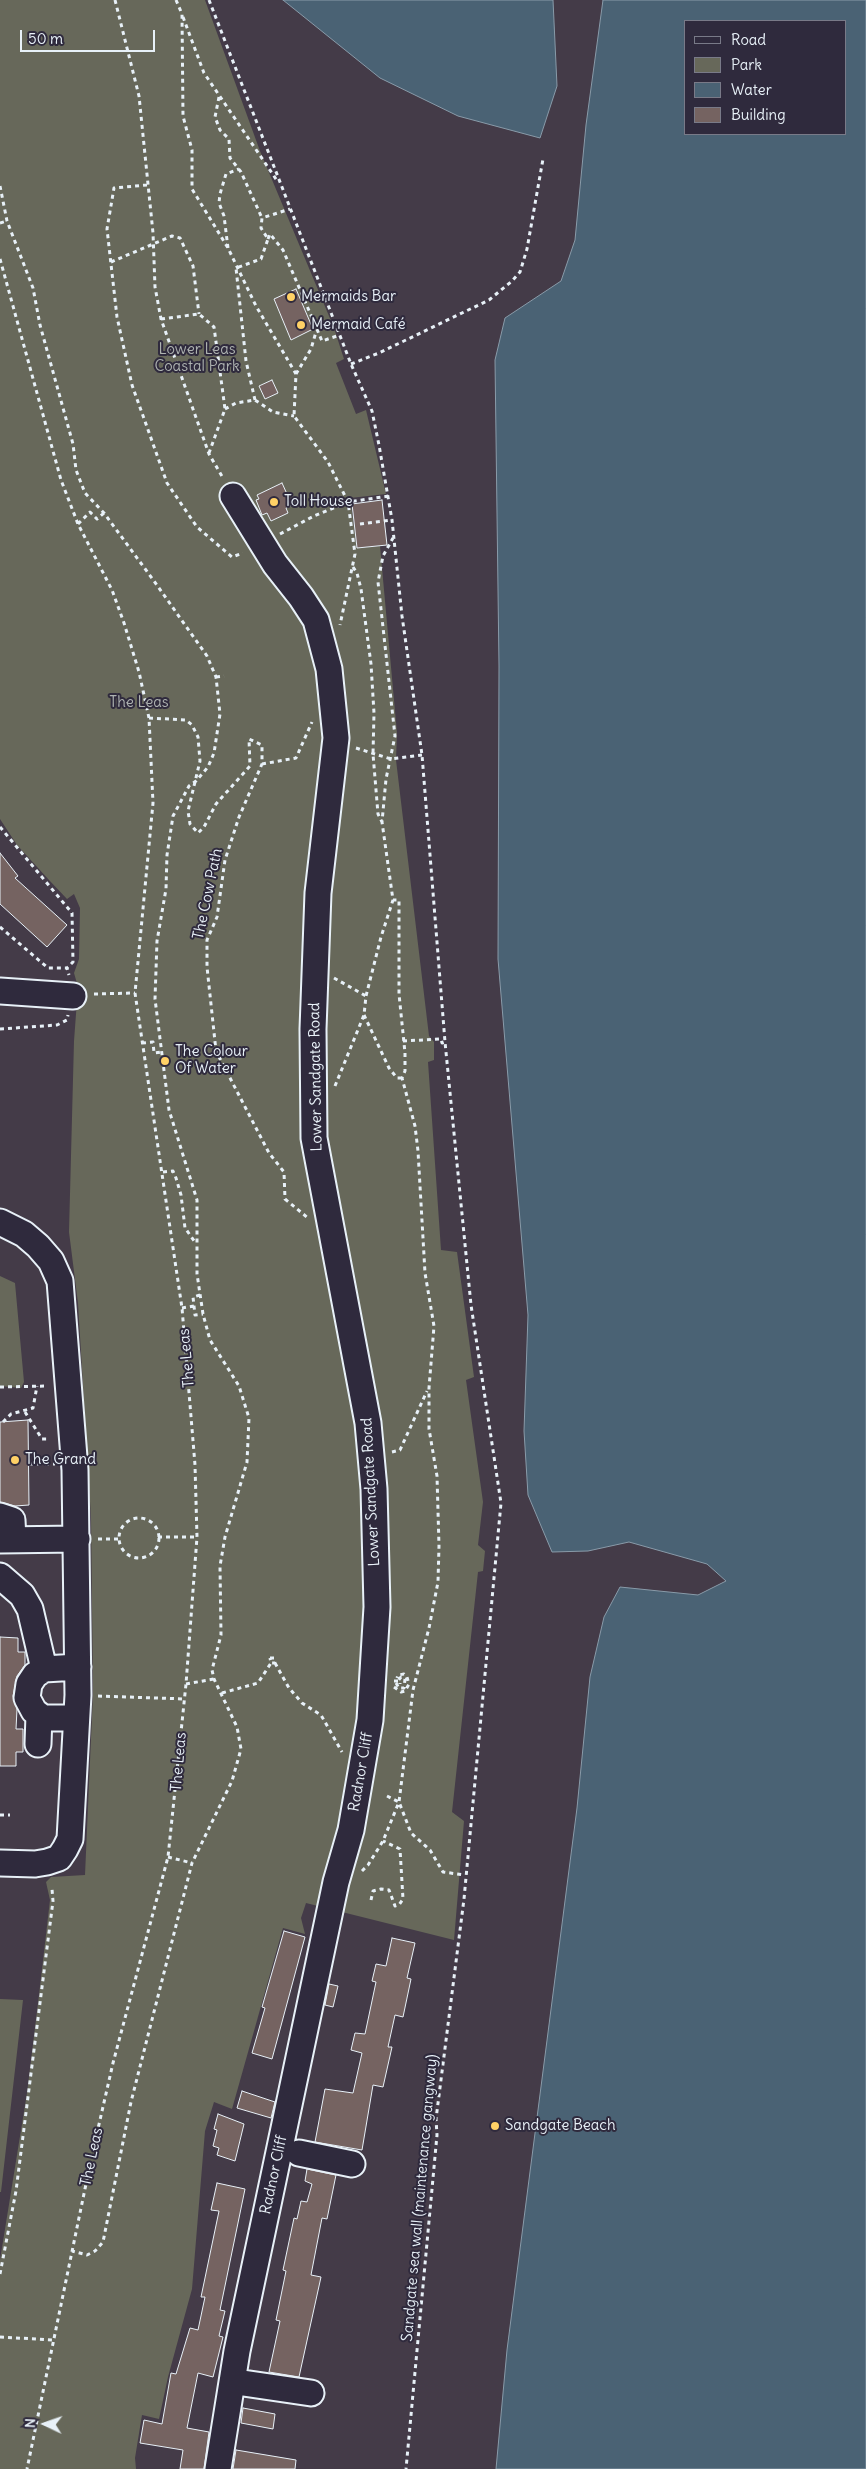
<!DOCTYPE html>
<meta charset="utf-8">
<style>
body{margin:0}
#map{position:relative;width:866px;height:2469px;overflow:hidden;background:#443b48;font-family:Delius,sans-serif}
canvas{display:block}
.legend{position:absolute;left:684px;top:20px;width:162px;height:115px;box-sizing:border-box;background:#2f2a3d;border:1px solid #797a88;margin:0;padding:6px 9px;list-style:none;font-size:15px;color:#e8f1f8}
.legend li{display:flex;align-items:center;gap:10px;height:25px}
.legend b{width:25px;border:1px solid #797a88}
.north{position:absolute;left:20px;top:2399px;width:50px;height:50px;-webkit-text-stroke:4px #2f2a3d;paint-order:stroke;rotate:273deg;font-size:14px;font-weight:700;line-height:20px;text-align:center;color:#e8f1f8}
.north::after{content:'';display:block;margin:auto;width:18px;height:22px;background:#e8f1f8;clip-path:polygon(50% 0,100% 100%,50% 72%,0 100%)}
.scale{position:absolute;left:20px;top:30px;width:135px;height:22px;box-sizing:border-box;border:2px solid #e8f1f8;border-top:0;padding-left:6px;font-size:15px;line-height:18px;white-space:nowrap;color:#e8f1f8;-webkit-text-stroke:4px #2f2a3d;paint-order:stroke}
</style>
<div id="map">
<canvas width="866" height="2469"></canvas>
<ul class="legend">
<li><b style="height:6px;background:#2f2a3d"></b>Road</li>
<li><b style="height:14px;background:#67685a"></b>Park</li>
<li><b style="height:14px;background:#4a6274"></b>Water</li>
<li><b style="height:14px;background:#756361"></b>Building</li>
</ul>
<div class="north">N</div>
<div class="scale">50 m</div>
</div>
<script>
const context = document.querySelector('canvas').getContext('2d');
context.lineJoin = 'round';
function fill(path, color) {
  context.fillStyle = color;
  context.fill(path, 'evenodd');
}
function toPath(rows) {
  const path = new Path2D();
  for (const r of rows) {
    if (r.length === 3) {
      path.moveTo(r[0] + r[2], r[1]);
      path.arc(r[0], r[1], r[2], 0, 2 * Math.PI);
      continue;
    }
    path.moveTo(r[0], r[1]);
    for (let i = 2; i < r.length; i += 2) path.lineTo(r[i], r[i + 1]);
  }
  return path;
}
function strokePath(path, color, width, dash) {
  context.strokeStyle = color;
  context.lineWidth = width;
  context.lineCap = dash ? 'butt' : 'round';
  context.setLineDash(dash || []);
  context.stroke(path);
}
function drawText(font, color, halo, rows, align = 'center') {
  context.font = font + ' Delius,sans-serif';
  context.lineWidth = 4;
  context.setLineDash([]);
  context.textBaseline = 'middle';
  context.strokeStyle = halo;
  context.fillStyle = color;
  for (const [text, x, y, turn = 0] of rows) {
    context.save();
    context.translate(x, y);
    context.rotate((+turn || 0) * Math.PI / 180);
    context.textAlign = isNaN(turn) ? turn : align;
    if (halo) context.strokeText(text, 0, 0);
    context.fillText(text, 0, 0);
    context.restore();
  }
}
const green = toPath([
 [0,0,205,0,260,151,334,328,344,359,336,363,356,414,366,410,386,494,350,498,357,548,380,546,397,733,396,760,429,1036,434,1042,434,1060,428,1062,441,1250,457,1252,474,1377,466,1380,483,1502,478,1545,485,1551,483,1571,478,1572,452,1812,464,1821,454,1940,306,1903,301,1918,305,1934,283,1928,232,2109,214,2102,205,2131,192,2289,168,2377,159,2419,142,2415,135,2458,136,2469,0,2469,0,2260,27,2093,39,1995,50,1900,46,1882,51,1877,85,1875,93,1693,91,1518,78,1303,69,1232,74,1041,78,987,74,973,79,959,80,908,74,894,67,899,49,880,17,845,0,819],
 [0,1276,15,1283,24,1382,21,1388,0,1386],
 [0,1999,23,2000,1,2192,0,2192]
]);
const water = toPath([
 [283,0,553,0,557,86,540,138,458,116,380,78,283,0],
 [603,0,866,0,866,2469,496,2469,507,2350,577,1808,590,1677,604,1617,620,1587,698,1595,726,1581,707,1564,629,1542,588,1551,552,1552,528,1495,524,1431,528,1315,498,959,499,666,495,360,505,318,561,281,575,240,586,125,603,0],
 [845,21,845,134,685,134,685,21,845,21]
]);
const building = toPath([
 [296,289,313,329,291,340,274,299,296,289],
 [272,380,278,393,265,399,259,386,272,380],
 [282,483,292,505,286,508,288,513,271,521,267,513,262,515,256,500,259,499,257,495,282,483],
 [382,500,387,545,357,548,352,504,382,500],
 [0,853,18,876,15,878,67,925,47,947,0,904,0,853],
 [28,1420,29,1505,15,1506,0,1502,0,1422,28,1420],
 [0,1637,18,1638,18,1652,25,1652,25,1665,17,1676,13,1696,17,1709,16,1729,23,1729,23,1752,16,1752,16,1766,0,1766,0,1637],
 [284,1931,305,1937,272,2059,252,2053,265,2008,262,2007,284,1931],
 [392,1938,415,1943,407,1978,411,1979,403,2017,395,2015,388,2047,392,2047,383,2087,373,2085,362,2150,315,2142,325,2089,353,2093,362,2053,351,2050,355,2033,365,2034,376,1982,372,1981,376,1964,386,1966,392,1938],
 [329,1984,338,1986,333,2007,325,2005,329,1984],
 [242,2091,275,2102,271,2118,237,2108,242,2091],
 [218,2114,244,2124,235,2161,217,2155,219,2148,213,2146,217,2130,214,2129,218,2114],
 [307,2169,336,2175,327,2219,322,2218,311,2275,321,2277,299,2377,269,2372,280,2321,276,2320,286,2271,283,2270,294,2218,297,2219,301,2201,307,2202,312,2184,305,2181,307,2169],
 [217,2183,245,2189,220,2310,225,2311,219,2336,223,2337,213,2377,198,2373,187,2428,209,2432,204,2469,180,2469,183,2450,140,2443,144,2420,162,2424,171,2373,176,2374,190,2328,198,2330,205,2297,201,2297,219,2211,211,2210,217,2183],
 [243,2408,275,2414,273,2429,241,2423,243,2408],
 [236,2450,296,2460,295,2469,233,2469,236,2450]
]);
const path = toPath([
 [115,0,139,96,153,233,155,287,161,319,209,454,223,478],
 [176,0,182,14,183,116,192,150,192,189,228,248,256,306,296,374,294,416,328,462,348,502,355,554,340,625],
 [209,0,351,364,372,411,379,445,392,520,402,616,422,755,445,1042,471,1305,501,1503,464,1899,436,2119,437,2135,406,2469],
 [183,17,204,73,278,182],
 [219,97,215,117,220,130,229,139,230,158,241,172,262,218],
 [147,185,114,188,107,229,117,317,132,385,167,483,197,527,232,557,243,553],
 [0,186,7,221,33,288,40,325,73,444,76,470,85,493,104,513,154,581,207,656,216,677,220,714,214,753,208,767,196,781,189,786,173,816,167,855,166,889,157,941,155,999,169,1110,197,1200,197,1274,203,1314,210,1340,239,1386,249,1418,247,1462,225,1537,220,1566,221,1635,212,1670,214,1679,237,1727,241,1749,232,1781,192,1863,131,2102,103,2242,95,2251,87,2255,72,2251],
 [0,223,7,221],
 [268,239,270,234,283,250,322,341,340,335],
 [228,248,224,216,219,203,220,194,226,174,239,169],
 [0,259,61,480,78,524,112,590,124,623,139,672,149,718,153,803,135,993,182,1308,195,1465,197,1537,186,1684,168,1857,113,2063,92,2155,27,2469],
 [111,262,172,236,180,238,193,266,199,314],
 [161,319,199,314,214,327,225,409,209,453],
 [351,364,379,353,489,300,512,281,520,272,527,249,543,159],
 [296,374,311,349,316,332],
 [255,400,246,361,236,268,261,259,268,239,261,228,262,218,290,209],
 [225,409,236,403,255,400,273,412,294,416],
 [78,524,90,512,97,519,104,513],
 [360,524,392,520],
 [280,534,314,516,348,502,389,496],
 [353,567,357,573,361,589,371,664,374,713,373,754,378,814,382,822],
 [216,677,224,676],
 [149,718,186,720,192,725,198,737,200,761,188,811,190,824,198,833,204,827,216,804,250,766,249,739,262,745,262,764,239,817,225,860,217,917,207,940,207,967,216,1051,269,1153,284,1172,285,1199,308,1218],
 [356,748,391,759,422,755],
 [262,764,296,758,312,722],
 [0,827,72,913,73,962,67,968],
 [0,927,48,968,67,968,69,975],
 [334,978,366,996],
 [94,994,135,993],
 [364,1015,389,1068,397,1078,402,1078],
 [0,1029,57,1025,67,1020,68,1015],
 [403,1041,441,1039,442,1043,445,1042],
 [142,1043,153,1042,154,1053,161,1052],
 [335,1086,364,1015,366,996,381,937,393,900,382,822,386,779,395,736,378,582,383,556,393,538],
 [163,1172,173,1171,176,1178,181,1195,185,1228,195,1242],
 [200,1295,193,1297,195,1315,203,1314],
 [182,1308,194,1306],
 [0,1387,48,1386],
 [25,1412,42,1439,48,1439],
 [3,1422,11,1414,33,1408,37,1386],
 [392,1452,400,1450,427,1391],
 [29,1464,55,1464],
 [139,1538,20],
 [158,1537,197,1537],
 [98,1539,119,1539],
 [270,1658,274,1658,275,1663,271,1663,270,1658],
 [275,1663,289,1688,302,1703,321,1715,342,1752],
 [394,1681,400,1681,400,1684],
 [396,1683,399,1688,404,1688,405,1679,401,1677,398,1681],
 [186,1684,214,1679],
 [394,1687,401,1692,405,1691,409,1684,407,1677,404,1674,398,1675,397,1678],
 [222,1693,258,1683,271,1663],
 [98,1696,185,1699],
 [387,1796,399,1802,411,1833,430,1850,443,1872,465,1875],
 [0,1815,10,1815],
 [168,1857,192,1863],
 [362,1871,368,1865,383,1841,399,1802,413,1690,429,1628,438,1582,439,1546,437,1476,429,1429,429,1388,434,1326,425,1273,418,1151,415,1126,402,1078,405,1071,405,1053,399,994,399,900,393,900],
 [371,1900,373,1891,381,1889,389,1890,395,1906,399,1905,403,1899,400,1849,383,1841],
 [0,2274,16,2191,53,1901,52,1889],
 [0,2337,53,2340]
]);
const minor = toPath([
 [0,991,73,996],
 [0,1222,24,1234,38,1246,51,1261,60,1281,75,1470,78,1695,70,1839,65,1849,59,1858,47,1862,35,1864,0,1863],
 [0,1516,12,1520,13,1540],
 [0,1540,77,1539],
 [0,1576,22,1595,30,1609,44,1669],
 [76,1718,43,1718,34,1711,27,1698,29,1684,35,1675,44,1669,78,1667],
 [38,1744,39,1715],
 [299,2153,352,2164],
 [243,2383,311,2393],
 [218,2469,237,2351,336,1882,351,1830,370,1720,377,1607,374,1489,368,1423,314,1138,313,1029,318,893,336,738,329,669,316,620,301,597,275,564,233,496]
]);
const markers = [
 [291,297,5,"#ffd166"],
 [301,325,5,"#ffd166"],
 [274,502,5,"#ffd166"],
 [165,1061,5,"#ffd166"],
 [15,1460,5,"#ffd166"],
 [495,2126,5,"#ffd166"]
];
const poiNames = [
 ["Mermaids Bar",301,297],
 ["Mermaid Café",311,325],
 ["Toll House",284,502],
 ["The Colour",175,1052],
 ["Of Water",175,1069],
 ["The Grand",25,1460],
 ["Sandgate Beach",505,2126]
];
const parkNames = [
 ["Lower Leas",197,350],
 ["Coastal Park",197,367],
 ["The Leas",139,703]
];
const streetNames = [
 ["The Cow Path",208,894,-78],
 ["Lower Sandgate Road",316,1077,-91],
 ["The Leas",187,1358,-95],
 ["Lower Sandgate Road",371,1492,-93],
 ["The Leas",179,1762,-85],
 ["Radnor Cliff",361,1772,-80],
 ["The Leas",92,2157,-78],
 ["Radnor Cliff",274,2175,-78],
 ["Sandgate sea wall (maintenance gangway)",420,2198,-85]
];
fill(green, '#67685a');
fill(water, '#4a6274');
strokePath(water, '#899ba9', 1);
fill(building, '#756361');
strokePath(building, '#e8f1f8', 1);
strokePath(minor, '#e8f1f8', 29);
strokePath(path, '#e8f1f8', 3, [4, 4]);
strokePath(minor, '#2f2a3d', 25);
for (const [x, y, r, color] of markers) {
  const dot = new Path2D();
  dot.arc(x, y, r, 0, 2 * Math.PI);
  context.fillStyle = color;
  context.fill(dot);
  strokePath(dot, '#2f2a3d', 2);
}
drawText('15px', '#e8f1f8', '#2f2a3d', poiNames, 'left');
drawText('15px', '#aeb3b1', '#2f2a3d', parkNames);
drawText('15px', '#e8f1f8', '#2f2a3d', streetNames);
</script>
